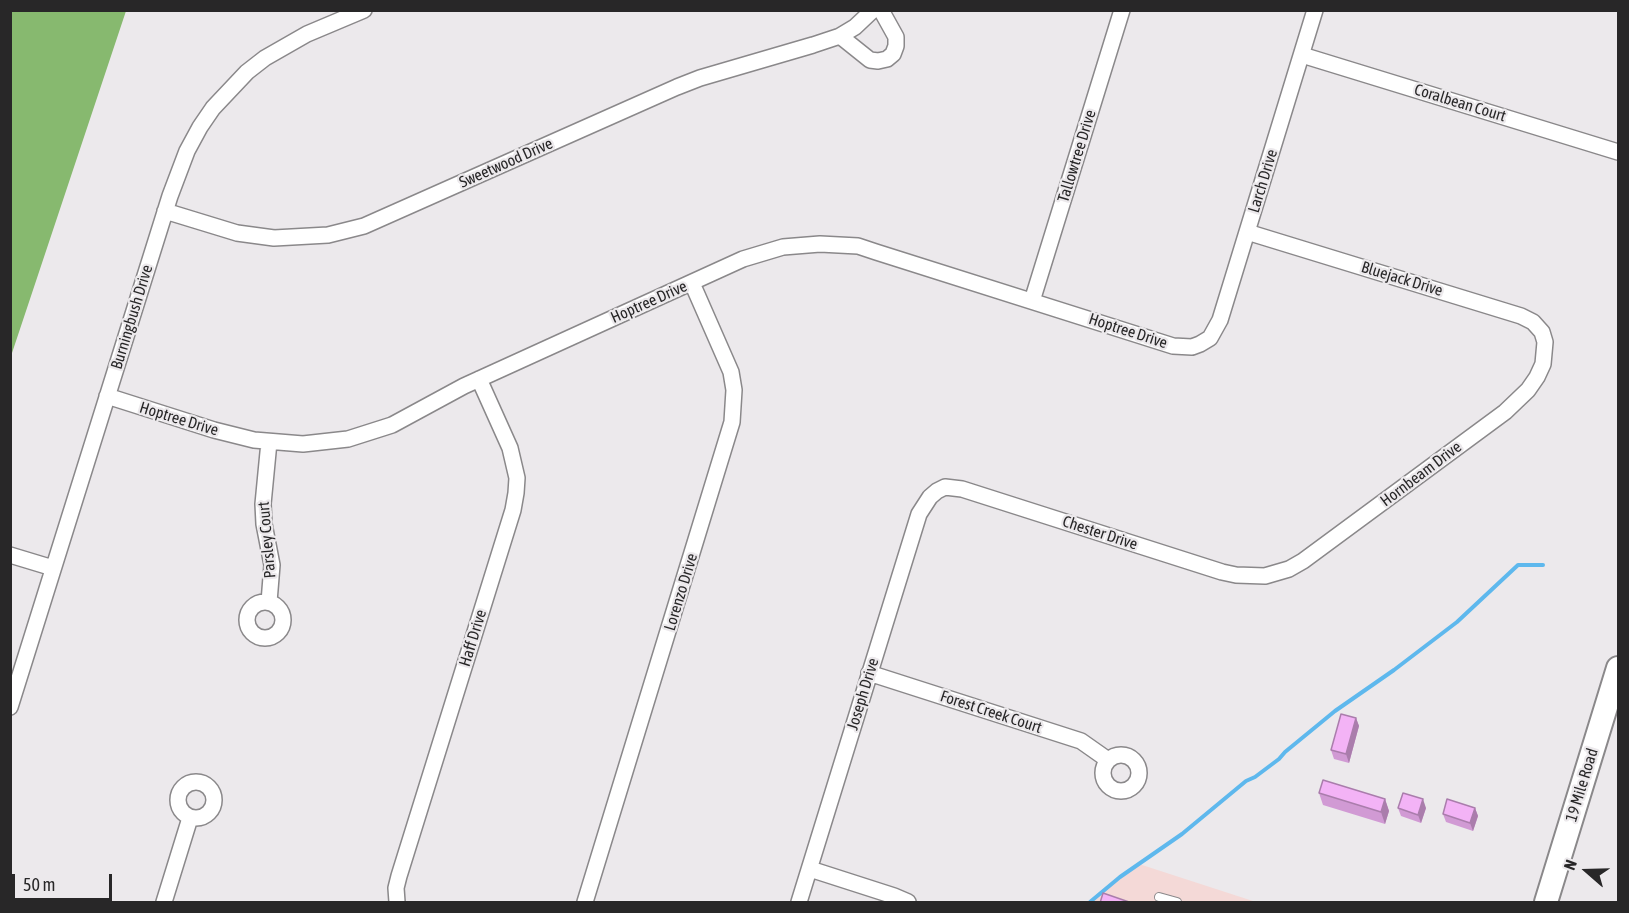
<!DOCTYPE html>
<style>
body{margin:0}
#map{position:relative;width:1629px;height:913px;overflow:hidden;background:#ece9ec;font-family:"Asap Condensed",sans-serif}
canvas{display:block}
.frame{position:absolute;inset:0;border:12px solid #282728;pointer-events:none}
.north{position:absolute;left:1557px;top:841px;width:60px;height:60px;-webkit-text-stroke:4px #ece9ec;paint-order:stroke;rotate:290deg;font-size:16px;font-weight:700;line-height:24px;text-align:center;color:#282728}
.north::after{content:'';display:block;margin:auto;width:21px;height:27px;background:#282728;clip-path:polygon(50% 0,100% 100%,50% 72%,0 100%)}
.scale{position:absolute;left:12px;top:874px;width:100px;height:27px;box-sizing:border-box;border:3px solid #282728;border-top:0;padding-left:8px;font-size:18px;line-height:21px;white-space:nowrap;color:#282728;-webkit-text-stroke:4px #ece9ec;paint-order:stroke}
</style>
<div id="map">
<canvas width="1629" height="913"></canvas>
<div class="frame"></div>
<div class="north">N</div>
<div class="scale">50 m</div>
</div>
<script>
const context = document.querySelector('canvas').getContext('2d');
context.lineJoin = 'round';
function fill(path, color) {
  context.fillStyle = color;
  context.fill(path, 'evenodd');
}
function toPath(rows) {
  const path = new Path2D();
  for (const r of rows) {
    if (r.length === 3) {
      path.moveTo(r[0] + r[2], r[1]);
      path.arc(r[0], r[1], r[2], 0, 2 * Math.PI);
      continue;
    }
    path.moveTo(r[0], r[1]);
    for (let i = 2; i < r.length; i += 2) path.lineTo(r[i], r[i + 1]);
  }
  return path;
}
function strokePath(path, color, width, dash) {
  context.strokeStyle = color;
  context.lineWidth = width;
  context.lineCap = dash ? 'butt' : 'round';
  context.setLineDash(dash || []);
  context.stroke(path);
}
function drawText(font, color, halo, rows, align = 'center') {
  context.font = font + ' "Asap Condensed",sans-serif';
  context.lineWidth = 4.5;
  context.setLineDash([]);
  context.textBaseline = 'middle';
  context.strokeStyle = halo;
  context.fillStyle = color;
  for (const [text, x, y, turn = 0] of rows) {
    context.save();
    context.translate(x, y);
    context.rotate((+turn || 0) * Math.PI / 180);
    context.textAlign = isNaN(turn) ? turn : align;
    if (halo) context.strokeText(text, 0, 0);
    context.fillText(text, 0, 0);
    context.restore();
  }
}
const commercial = toPath([
 [1139,864,1256,902,1090,902]
]);
const forest = toPath([
 [11,10,126,11,11,356,10,11]
]);
const stream = toPath([
 [1090,902,1120,877,1182,834,1246,781,1255,777,1279,759,1285,752,1335,711,1394,670,1457,622,1518,565,1543,565]
]);
const service = toPath([
 [1159,897,1177,902]
]);
const minor = toPath([
 [840,36,870,60,878,61,887,59,893,54,896,46,896,37,881,10],
 [1302,55,1618,152],
 [165,211,237,233,274,238,328,235,364,226,677,87,700,78,813,45,840,36,855,27,873,10],
 [1032,301,1122,10],
 [107,396,214,430,254,440,303,444,348,439,392,425,464,386,743,259,783,247,820,244,858,246,876,252,1173,346,1192,347,1200,344,1210,338,1220,320,1315,10],
 [10,555,53,568],
 [269,602,272,565,264,524,263,504,269,442],
 [265,620,18],
 [869,673,1081,741,1108,760],
 [10,707,170,196,187,151,200,127,213,108,247,72,265,58,307,34,364,10],
 [1121,773,18],
 [196,800,18],
 [810,869,894,896,908,902],
 [164,902,190,818],
 [397,902,396,888,399,876,513,510,516,493,517,478,510,448,479,379],
 [585,902,732,422,734,390,731,372,692,283],
 [799,902,919,514,930,497,937,491,945,487,962,489,1222,572,1236,575,1265,576,1289,569,1303,561,1505,412,1528,390,1537,377,1543,364,1545,342,1542,332,1533,322,1521,316,1247,232]
]);
const secondary = toPath([
 [1546,902,1618,668]
]);
const wall = toPath([
 [1356,718,1359,726,1349,763,1334,759,1331,750],
 [1319,793,1385,799,1389,811,1385,824,1323,805],
 [1398,808,1426,808,1421,823,1401,816],
 [1475,808,1478,816,1473,831,1446,822,1443,814]
]);
const shadedWall = toPath([
 [1356,718,1359,726,1349,763,1346,754],
 [1385,799,1389,811,1385,824,1381,812],
 [1423,799,1426,808,1421,823,1418,815],
 [1475,808,1478,816,1473,831,1470,823]
]);
const building = toPath([
 [1341,714,1356,718,1346,754,1331,750,1341,714],
 [1323,780,1385,799,1381,812,1319,793,1323,780],
 [1403,793,1423,799,1418,815,1398,808,1403,793],
 [1447,799,1475,808,1470,823,1443,814,1447,799],
 [1103,893,1132,903,1100,903,1103,893]
]);
const streetNames = [
 ["Coralbean Court",1460,103,17],
 ["Tallowtree Drive",1077,156,-73],
 ["Sweetwood Drive",506,163,-24],
 ["Larch Drive",1263,181,-73],
 ["Bluejack Drive",1402,279,17],
 ["Hoptree Drive",649,302,-24],
 ["Burningbush Drive",132,317,-73],
 ["Hoptree Drive",1128,331,18],
 ["Hoptree Drive",179,419,17],
 ["Hornbeam Drive",1421,474,-37],
 ["Chester Drive",1100,533,18],
 ["Parsley Court",267,540,-95],
 ["Lorenzo Drive",681,592,-73],
 ["Haff Drive",473,638,-73],
 ["Joseph Drive",863,694,-73],
 ["Forest Creek Court",991,712,18],
 ["19 Mile Road",1582,785,-73]
];
fill(commercial, '#f4d9d7');
fill(forest, '#87b96f');
strokePath(stream, '#5eb8ed', 4);
strokePath(service, '#8a888a', 10);
strokePath(minor, '#8a888a', 18);
strokePath(secondary, '#8a888a', 26);
strokePath(service, '#fff', 8);
strokePath(minor, '#fff', 15);
strokePath(secondary, '#fff', 22);
fill(wall, '#d19ad4');
fill(shadedWall, '#aa7dac');
fill(building, '#f3b3f6');
strokePath(building, '#aa7dac', 1.5);
drawText('16px', '#282728', '#ece9ec', streetNames);
</script>
